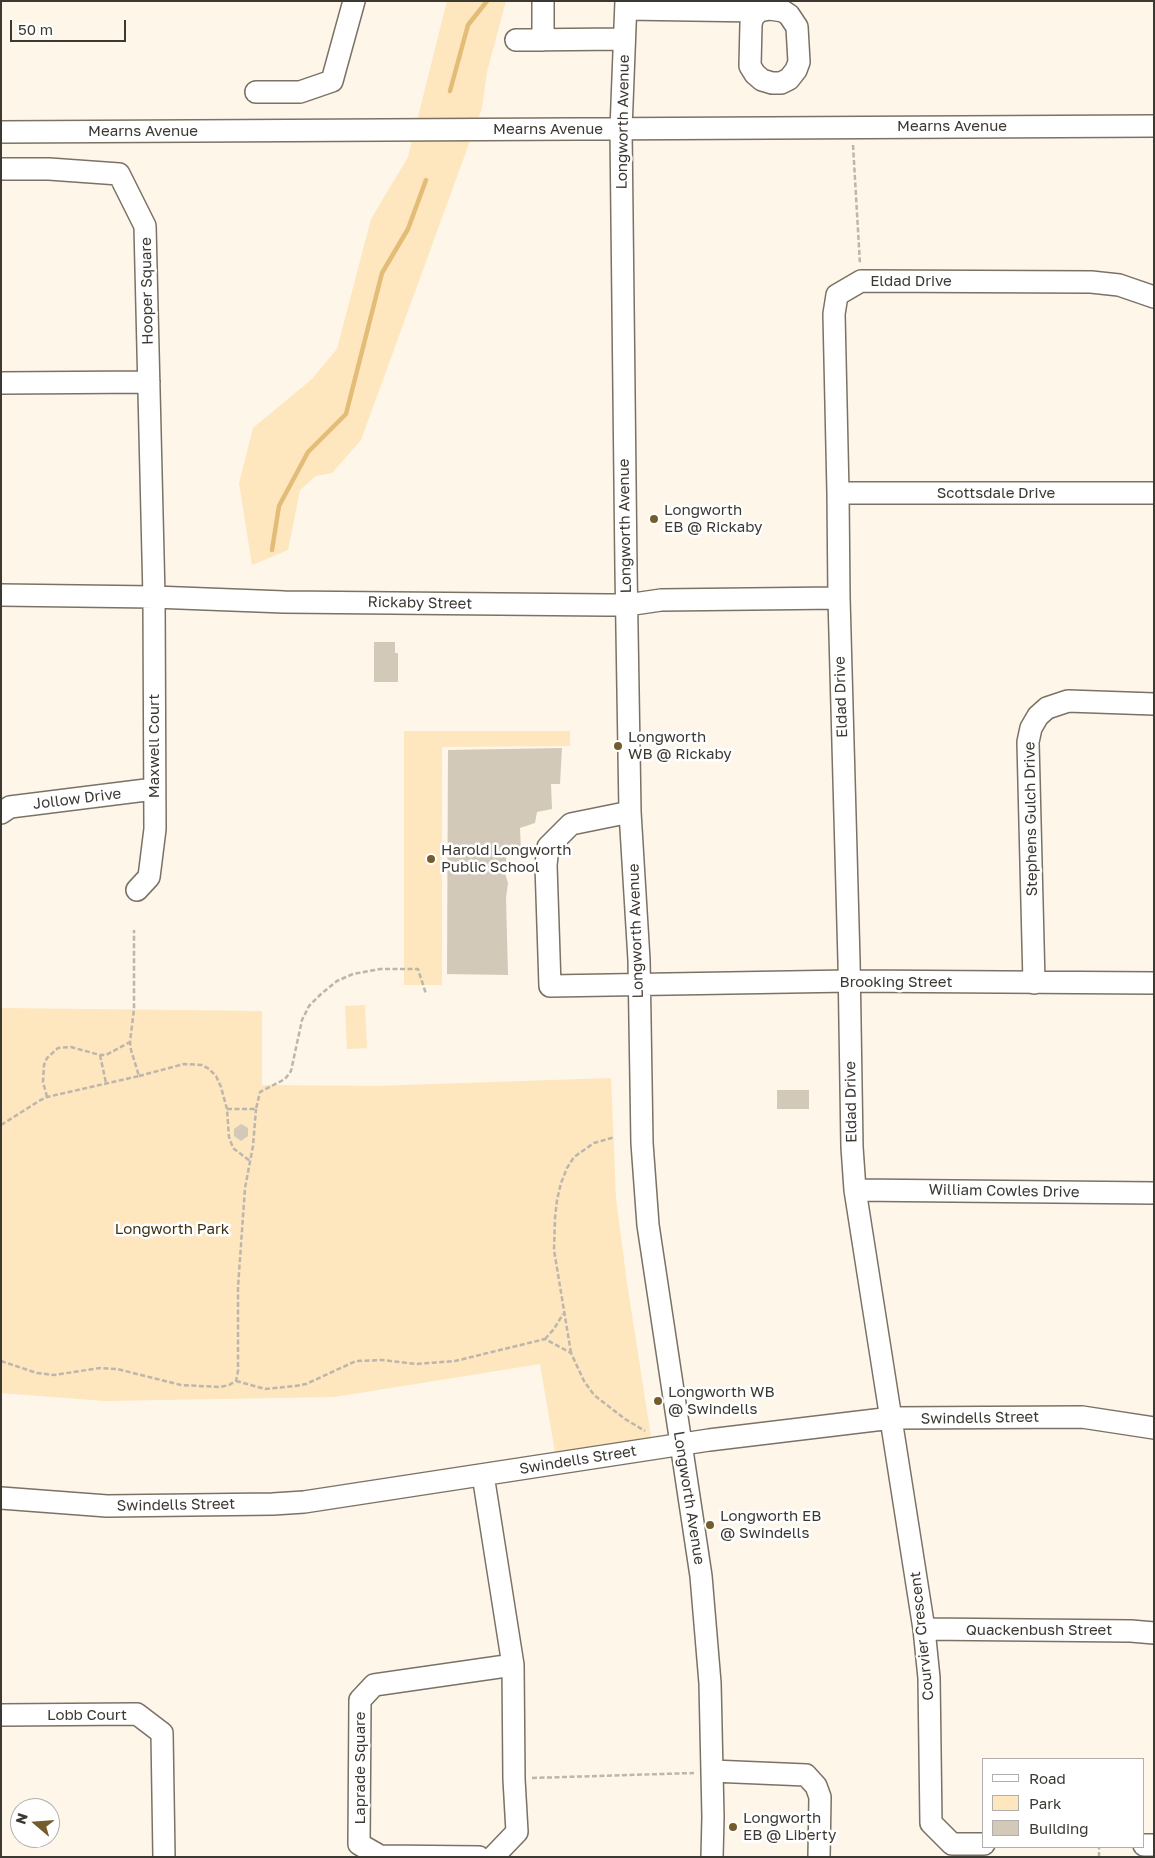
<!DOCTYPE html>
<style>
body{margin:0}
#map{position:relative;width:1155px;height:1858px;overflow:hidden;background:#fdf6e9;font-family:"Golos Text",sans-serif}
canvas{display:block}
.frame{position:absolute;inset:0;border:2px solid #3c3832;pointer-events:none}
.legend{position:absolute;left:982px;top:1758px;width:162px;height:90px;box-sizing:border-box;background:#fff;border:1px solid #b1afad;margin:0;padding:6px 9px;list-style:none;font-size:15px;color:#3c3832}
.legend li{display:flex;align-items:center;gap:10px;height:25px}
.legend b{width:25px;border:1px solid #b1afad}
.north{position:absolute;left:10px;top:1798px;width:50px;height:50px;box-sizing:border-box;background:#fff;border:1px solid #b1afad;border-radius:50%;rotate:288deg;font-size:14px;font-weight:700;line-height:20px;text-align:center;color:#3c3832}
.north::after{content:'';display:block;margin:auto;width:18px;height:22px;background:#755c2d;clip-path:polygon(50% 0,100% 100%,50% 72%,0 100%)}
.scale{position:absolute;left:10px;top:20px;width:116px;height:22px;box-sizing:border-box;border:2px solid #3c3832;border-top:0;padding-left:6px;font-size:15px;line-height:18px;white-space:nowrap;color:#3c3832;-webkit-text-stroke:4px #fff;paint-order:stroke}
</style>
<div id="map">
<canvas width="1155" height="1858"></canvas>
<div class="frame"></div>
<ul class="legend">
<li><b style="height:6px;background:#fff"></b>Road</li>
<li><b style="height:14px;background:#fee6be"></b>Park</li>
<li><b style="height:14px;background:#d2c9b9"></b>Building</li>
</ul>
<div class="north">N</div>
<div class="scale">50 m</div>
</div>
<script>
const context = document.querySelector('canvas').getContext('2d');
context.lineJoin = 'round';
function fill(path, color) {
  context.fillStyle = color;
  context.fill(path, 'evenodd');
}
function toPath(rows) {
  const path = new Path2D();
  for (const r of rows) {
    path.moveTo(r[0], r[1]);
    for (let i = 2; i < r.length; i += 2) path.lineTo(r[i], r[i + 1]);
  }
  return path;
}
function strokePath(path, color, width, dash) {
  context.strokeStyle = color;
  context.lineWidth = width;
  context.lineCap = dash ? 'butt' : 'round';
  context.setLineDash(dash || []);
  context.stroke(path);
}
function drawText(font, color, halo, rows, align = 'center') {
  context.font = font + ' "Golos Text",sans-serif';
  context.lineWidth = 5;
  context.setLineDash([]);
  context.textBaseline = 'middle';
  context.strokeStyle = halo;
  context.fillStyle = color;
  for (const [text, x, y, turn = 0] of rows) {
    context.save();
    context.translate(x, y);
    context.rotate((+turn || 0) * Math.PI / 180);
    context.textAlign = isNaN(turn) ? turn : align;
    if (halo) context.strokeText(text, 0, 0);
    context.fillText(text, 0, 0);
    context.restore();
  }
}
const green = toPath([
 [447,1,506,1,487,72,482,108,361,440,332,473,316,476,300,490,288,550,252,565,239,483,253,428,312,379,337,349,371,219,408,157],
 [404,731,570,731,570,746,442,747,442,985,404,985],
 [365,1005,367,1048,347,1049,345,1006],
 [1,1008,262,1011,262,1085,376,1086,611,1078,616,1199,627,1283,651,1437,555,1452,540,1364,334,1397,104,1401,1,1393]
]);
const stream = toPath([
 [450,91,468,25,487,1],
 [272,550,279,506,308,452,346,414,382,273,408,229,426,180]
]);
const building = toPath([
 [374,642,395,642,395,653,398,653,398,682,374,682],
 [562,748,560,784,551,784,552,809,537,812,535,823,520,828,521,852,507,851,505,873,508,883,506,898,508,975,447,974,448,750],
 [777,1090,809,1090,809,1109,777,1109],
 [241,1124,248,1128,248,1136,241,1141,234,1136,234,1129]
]);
const path = toPath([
 [853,145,860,264],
 [100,1055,106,1083],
 [139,1076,184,1064,202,1065,209,1069,216,1076,221,1087,227,1109,229,1137,233,1148,250,1161],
 [47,1097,43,1082,44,1065,47,1058,58,1048,71,1047,100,1055,106,1055,130,1042],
 [227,1109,256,1109,260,1092,285,1079,291,1071,302,1020,309,1006,321,994,337,981,353,974,380,969,418,969,426,994],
 [1,1125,39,1101,47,1097,139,1076,131,1050,130,1042,134,1009,134,930],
 [545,1339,554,1329,563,1314],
 [571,1353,554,1250,555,1218,557,1200,561,1183,567,1168,574,1157,594,1143,615,1137],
 [1,1361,37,1373,54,1375,100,1368,117,1369,181,1385,220,1387,229,1385,236,1381,238,1371,238,1287,245,1188,253,1146,256,1109],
 [236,1381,265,1389,295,1386,306,1384,356,1361,382,1360,416,1364,455,1361,545,1339,571,1353,584,1381,594,1395,625,1419,645,1431],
 [532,1778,694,1773],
 [1099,1857,1099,1847]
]);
const minor = toPath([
 [543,1,543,40],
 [626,1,621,129,626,569,630,812,639,960,642,1143,648,1225,701,1576,710,1683,713,1817,712,1857],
 [626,9,759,11,753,17,751,24,750,66,755,74,762,80,772,83,781,83,789,79,796,70,799,62,797,27,789,15,783,11,770,9,759,11],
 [516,40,624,39],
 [256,92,300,92,332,81,354,1],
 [1,132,1154,126],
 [1,169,49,169,119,174,145,226,154,597,155,829,149,877,137,890],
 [1,383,149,382],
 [838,493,1154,493],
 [1,595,154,597,284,602,607,605,627,605,661,600,839,598],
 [630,812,571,824,548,847,546,865,550,986,849,981,1154,983],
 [1,813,10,807,154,789],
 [1034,983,1028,742,1031,728,1038,716,1047,708,1068,701,1154,704],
 [855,1190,1154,1193],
 [483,1475,513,1665,514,1779,517,1832,493,1857],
 [1,1498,107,1506,273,1504,304,1502,709,1440,892,1418,1082,1417,1154,1428],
 [924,1629,1131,1631,1154,1633],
 [1,1715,137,1714,162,1733,164,1857],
 [712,1771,806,1775,816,1786,820,1797,819,1857],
 [984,1844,952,1844,931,1823,929,1678,924,1629,855,1190,852,1147,849,961,839,598,838,493,834,314,837,295,861,281,1091,282,1119,285,1154,297],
 [1144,1845,1154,1845],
 [479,1857,380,1856,359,1844,360,1700,374,1685,513,1665]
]);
const markers = [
 [654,519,5,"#755c2d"],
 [618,746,5,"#755c2d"],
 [431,859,5,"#755c2d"],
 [658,1401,5,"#755c2d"],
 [710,1525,5,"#755c2d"],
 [733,1827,5,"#755c2d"]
];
const streetNames = [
 ["Longworth Avenue",623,122,-89],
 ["Mearns Avenue",952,126],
 ["Mearns Avenue",548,129],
 ["Mearns Avenue",143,131],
 ["Eldad Drive",911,281],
 ["Hooper Square",147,291,-91],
 ["Scottsdale Drive",996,493],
 ["Longworth Avenue",625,526,-91],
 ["Rickaby Street",420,603,1],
 ["Eldad Drive",841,697,-92],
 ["Maxwell Court",154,746,-90],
 ["Jollow Drive",77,799,-7],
 ["Stephens Gulch Drive",1031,819,-91],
 ["Longworth Avenue",636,931,-92],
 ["Brooking Street",896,982],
 ["Eldad Drive",851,1102,-91],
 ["William Cowles Drive",1004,1191,1],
 ["Swindells Street",980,1418,-1],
 ["Swindells Street",578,1460,-9],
 ["Longworth Avenue",689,1498,81],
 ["Swindells Street",176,1505,-1],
 ["Quackenbush Street",1039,1630],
 ["Courvier Crescent",922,1636,-96],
 ["Lobb Court",87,1715],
 ["Laprade Square",360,1768,-90]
];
const poiNames = [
 ["Longworth",664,510],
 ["EB @ Rickaby",664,527],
 ["Longworth",628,737],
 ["WB @ Rickaby",628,754],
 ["Harold Longworth",441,850],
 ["Public School",441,867],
 ["Longworth WB",668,1392],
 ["@ Swindells",668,1409],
 ["Longworth EB",720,1516],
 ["@ Swindells",720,1533],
 ["Longworth",743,1818],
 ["EB @ Liberty",743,1835]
];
const parkNames = [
 ["Longworth Park",172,1229]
];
fill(green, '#fee6be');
strokePath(stream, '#e3bc77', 4.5);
fill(building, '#d2c9b9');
strokePath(minor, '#7a7264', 24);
strokePath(path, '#bcb6ac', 2.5, [5, 2.5]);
strokePath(minor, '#fff', 21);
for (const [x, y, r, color] of markers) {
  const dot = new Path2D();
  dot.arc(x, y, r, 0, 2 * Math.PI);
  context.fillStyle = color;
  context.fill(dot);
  strokePath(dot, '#fff', 2);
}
drawText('15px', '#3c3832', '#fff', streetNames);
drawText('15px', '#3c3832', '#fff', poiNames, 'left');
drawText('15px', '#403011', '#fff', parkNames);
</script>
